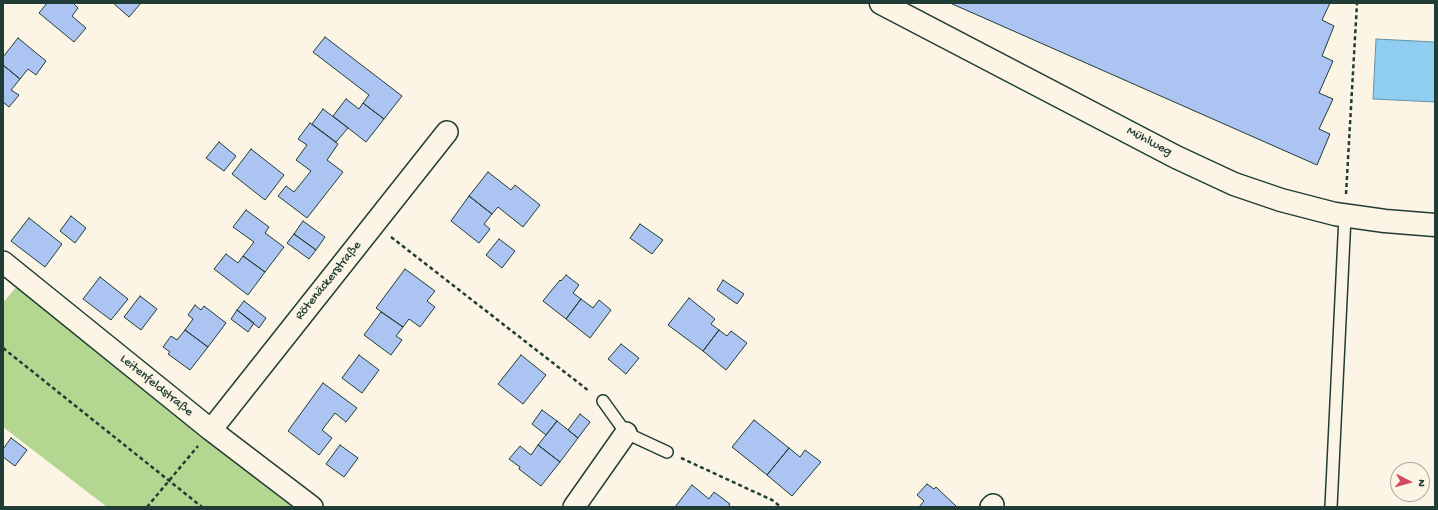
<!DOCTYPE html>
<meta charset="utf-8">
<style>
body{margin:0}
#map{position:relative;width:1438px;height:510px;overflow:hidden;background:#fcf5e5;font-family:"Gochi Hand",sans-serif}
canvas{display:block}
.frame{position:absolute;inset:0;border:4px solid #1f3d34;pointer-events:none}
.north{position:absolute;left:1390px;top:462px;width:40px;height:40px;box-sizing:border-box;background:#fcf5e5;border:1px solid #a4ab9e;border-radius:50%;rotate:96deg;font-size:11px;font-weight:700;line-height:16px;text-align:center;color:#1f3d34}
.north::after{content:'';display:block;margin:auto;width:14px;height:18px;background:#d1495b;clip-path:polygon(50% 0,100% 100%,50% 72%,0 100%)}
</style>
<div id="map">
<canvas width="1438" height="510"></canvas>
<div class="frame"></div>
<div class="north">N</div>
</div>
<script>
const context = document.querySelector('canvas').getContext('2d');
context.lineJoin = 'round';
function fill(path, color) {
  context.fillStyle = color;
  context.fill(path, 'evenodd');
}
function toPath(rows) {
  const path = new Path2D();
  for (const r of rows) {
    path.moveTo(r[0], r[1]);
    for (let i = 2; i < r.length; i += 2) path.lineTo(r[i], r[i + 1]);
  }
  return path;
}
function strokePath(path, color, width, dash) {
  context.strokeStyle = color;
  context.lineWidth = width;
  context.lineCap = dash ? 'butt' : 'round';
  context.setLineDash(dash || []);
  context.stroke(path);
}
function drawText(font, color, halo, rows, align = 'center') {
  context.font = font + ' "Gochi Hand",sans-serif';
  context.lineWidth = 4;
  context.setLineDash([]);
  context.textBaseline = 'middle';
  context.strokeStyle = halo;
  context.fillStyle = color;
  for (const [text, x, y, turn = 0] of rows) {
    context.save();
    context.translate(x, y);
    context.rotate((+turn || 0) * Math.PI / 180);
    context.textAlign = isNaN(turn) ? turn : align;
    if (halo) context.strokeText(text, 0, 0);
    context.fillText(text, 0, 0);
    context.restore();
  }
}
const green = toPath([
 [17,286,301,507,107,507,3,427,3,303]
]);
const water = toPath([
 [1376,39,1435,42,1435,102,1373,99,1376,39]
]);
const building = toPath([
 [47,3,73,3,78,8,72,16,86,28,74,42,39,13,47,3],
 [113,3,141,3,129,17,113,3],
 [950,3,1330,3,1322,20,1334,26,1322,56,1333,61,1319,93,1333,99,1319,129,1330,134,1317,165,950,3],
 [325,37,402,96,384,119,363,103,369,95,313,52,325,37],
 [18,38,46,61,36,75,28,69,20,79,3,65,3,57,18,38],
 [3,65,20,79,11,90,19,95,9,107,3,102,3,65],
 [346,99,359,109,363,103,384,119,366,142,333,116,346,99],
 [323,109,348,128,336,142,312,124,323,109],
 [310,123,338,144,327,160,343,172,307,218,278,196,286,186,294,192,311,171,296,160,307,145,298,139,310,123],
 [219,142,236,156,224,171,206,158,219,142],
 [251,149,284,175,265,200,232,174,251,149],
 [488,172,511,190,515,185,540,205,523,227,498,207,492,214,469,196,488,172],
 [469,196,492,214,484,224,490,229,479,243,451,221,469,196],
 [246,210,269,227,265,233,284,247,265,272,243,256,254,242,233,227,246,210],
 [71,216,86,228,75,243,60,231,71,216],
 [29,218,62,244,45,267,11,241,29,218],
 [303,221,325,237,316,250,294,234,303,221],
 [640,224,663,240,652,254,630,238,640,224],
 [294,234,316,250,309,259,287,243,294,234],
 [499,239,515,251,502,268,486,255,499,239],
 [226,254,238,263,243,256,265,272,248,295,214,269,226,254],
 [405,269,435,291,427,301,435,307,420,327,409,319,403,327,376,308,405,269],
 [566,275,579,285,573,293,581,299,566,319,543,301,560,280,561,281,566,275],
 [100,277,128,299,111,320,83,299,100,277],
 [723,280,744,294,737,304,717,290,723,280],
 [140,296,157,309,141,330,124,317,140,296],
 [689,298,715,319,711,324,719,330,703,351,668,325,689,298],
 [581,299,593,308,599,300,611,310,590,338,566,319,581,299],
 [244,301,266,318,259,328,237,310,244,301],
 [195,305,201,310,204,306,226,323,208,347,185,330,193,319,188,315,195,305],
 [237,310,254,323,248,332,231,319,237,310],
 [381,312,403,327,396,336,402,340,391,355,364,335,381,312],
 [185,330,208,347,190,370,168,354,170,352,163,347,171,336,177,340,185,330],
 [719,330,727,336,731,331,747,343,726,370,703,351,719,330],
 [621,344,639,358,626,374,608,359,621,344],
 [359,355,379,370,362,393,342,378,359,355],
 [521,355,546,375,523,404,498,384,521,355],
 [323,383,357,408,346,422,335,413,322,430,332,438,319,455,288,431,323,383],
 [542,410,557,421,546,435,532,424,542,410],
 [580,414,590,422,578,438,568,430,580,414],
 [754,420,789,448,767,475,732,447,754,420],
 [557,421,578,438,560,462,538,445,557,421],
 [11,438,27,450,15,466,3,457,3,449,11,438],
 [340,445,358,458,344,477,326,464,340,445],
 [538,445,560,462,541,486,519,469,520,467,509,459,520,446,531,455,538,445],
 [789,448,800,457,805,450,821,462,792,496,767,475,789,448],
 [927,484,934,489,936,487,956,506,955,507,919,507,924,501,917,495,927,484],
 [692,485,709,499,714,492,730,504,728,507,675,507,692,485]
]);
const path = toPath([
 [1346,194,1357,3],
 [391,237,589,391],
 [3,348,202,507],
 [681,458,772,500,781,507],
 [147,507,198,446]
]);
const service = toPath([
 [603,401,626,433,667,452],
 [1331,507,1345,216]
]);
const minor = toPath([
 [3,262,211,430,312,507],
 [211,430,447,132],
 [574,507,626,433],
 [991,507,993,505]
]);
const tertiary = toPath([
 [881,3,1176,157,1234,184,1281,200,1335,214,1385,221,1435,225]
]);
const streetNames = [
 ["Mühlweg",1149,142,28],
 ["Rötenäckerstraße",329,281,-51],
 ["Leitenfeldstraße",156,386,39]
];
fill(green, '#b3d690');
fill(water, '#8fcef0');
strokePath(water, '#6294a5', 1);
fill(building, '#acc4f2');
strokePath(building, '#1f3d34', 1);
strokePath(service, '#1f3d34', 14);
strokePath(minor, '#1f3d34', 24);
strokePath(tertiary, '#1f3d34', 25);
strokePath(path, '#1f3d34', 2.5, [4, 3]);
strokePath(service, '#fcf5e5', 11);
strokePath(minor, '#fcf5e5', 21);
strokePath(tertiary, '#fcf5e5', 22);
drawText('13px', '#1f3d34', '#fcf5e5', streetNames);
</script>
